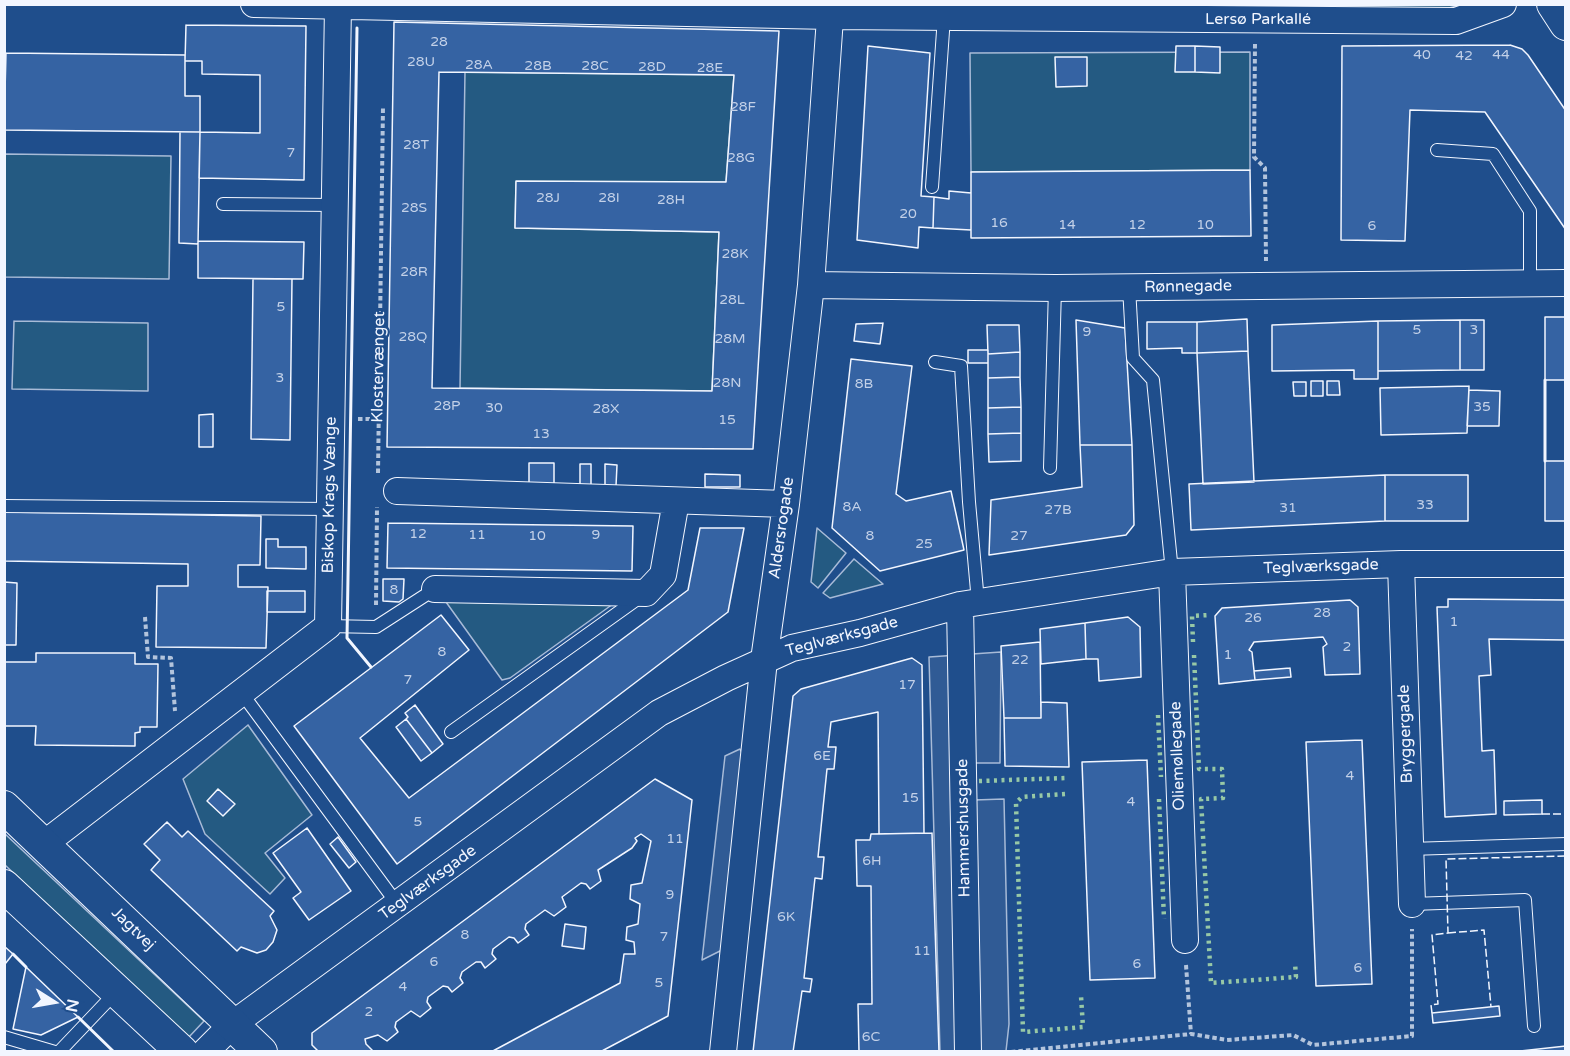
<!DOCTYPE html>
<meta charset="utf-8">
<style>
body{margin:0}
#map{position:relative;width:1570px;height:1056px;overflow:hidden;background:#1f4e8c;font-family:"Varela Round",sans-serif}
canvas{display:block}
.frame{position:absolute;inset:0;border:6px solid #f2f6ff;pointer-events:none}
.north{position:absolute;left:24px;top:972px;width:60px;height:60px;-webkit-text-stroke:4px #1f4e8c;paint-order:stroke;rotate:101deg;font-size:16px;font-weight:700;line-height:24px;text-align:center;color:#f2f6ff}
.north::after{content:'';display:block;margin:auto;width:21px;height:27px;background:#f2f6ff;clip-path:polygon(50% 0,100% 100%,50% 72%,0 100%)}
</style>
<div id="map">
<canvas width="1570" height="1056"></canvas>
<div class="frame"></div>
<div class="north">N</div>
</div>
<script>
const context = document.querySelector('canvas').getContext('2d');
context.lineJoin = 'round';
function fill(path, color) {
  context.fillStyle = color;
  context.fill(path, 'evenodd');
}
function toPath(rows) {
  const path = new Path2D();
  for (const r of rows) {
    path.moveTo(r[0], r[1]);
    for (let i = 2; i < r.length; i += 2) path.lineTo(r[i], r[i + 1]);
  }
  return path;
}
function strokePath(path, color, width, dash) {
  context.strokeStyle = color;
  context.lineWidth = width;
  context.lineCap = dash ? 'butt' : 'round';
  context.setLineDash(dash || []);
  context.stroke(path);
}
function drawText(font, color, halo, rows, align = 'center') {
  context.font = font + ' "Varela Round",sans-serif';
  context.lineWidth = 4.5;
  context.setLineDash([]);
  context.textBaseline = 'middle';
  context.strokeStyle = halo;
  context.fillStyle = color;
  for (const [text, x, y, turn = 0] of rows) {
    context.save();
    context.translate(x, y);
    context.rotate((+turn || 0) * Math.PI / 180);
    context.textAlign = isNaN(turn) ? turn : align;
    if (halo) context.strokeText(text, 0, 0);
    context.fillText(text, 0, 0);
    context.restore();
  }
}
const green = toPath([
 [1102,5,1460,4,1460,5,1449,8,1102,5],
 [1250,52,1250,170,971,172,970,53,1250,52],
 [465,72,734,75,726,182,516,182,515,228,719,232,712,391,460,388,465,72],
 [5,154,171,156,169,279,5,277,5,154],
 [14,321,148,323,148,391,12,389,14,321],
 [817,528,846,553,818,588,811,582,817,528],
 [854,559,883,584,830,598,823,593,854,559],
 [446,602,613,604,510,678,502,680,446,602],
 [248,725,312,815,265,853,285,878,270,894,205,834,183,779,248,725],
 [4,833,204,1021,188,1038,5,865,4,833]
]);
const parking = toPath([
 [1001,652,1000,763,973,763,974,800,1004,799,1009,1024,1006,1051,940,1051,929,657,1001,652],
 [740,749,745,759,724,949,702,960,725,756,740,749]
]);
const building = toPath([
 [394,22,779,31,753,449,387,447,394,22],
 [439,72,734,75,726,182,516,181,515,228,719,232,712,391,432,388,439,72],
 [186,25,306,26,304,180,199,178,200,132,260,133,260,75,202,74,202,61,185,61,186,25],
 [1510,45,1522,49,1528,55,1566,111,1566,230,1485,112,1410,110,1405,241,1341,240,1342,46,1510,45],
 [868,46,930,53,921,196,934,197,933,228,919,227,918,248,857,240,868,46],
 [1176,46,1195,46,1195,72,1175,72,1176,46],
 [1195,46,1220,47,1220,73,1195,72,1195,46],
 [6,53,185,55,185,96,200,96,200,132,4,130,6,53],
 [1055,57,1087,57,1087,86,1056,87,1055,57],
 [180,132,200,132,198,244,179,243,180,132],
 [1250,170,1251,236,971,238,971,172,1250,170],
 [949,191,971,193,971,230,933,228,934,197,949,199,949,191],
 [198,241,304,242,303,279,198,278,198,241],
 [253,279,292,279,290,440,251,439,253,279],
 [1545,317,1566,317,1566,380,1545,380,1545,317],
 [1247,319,1248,351,1197,353,1197,322,1247,319],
 [1076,320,1125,328,1132,445,1080,445,1076,320],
 [1460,320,1460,370,1378,371,1378,321,1460,320],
 [1460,320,1484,320,1484,370,1460,370,1460,320],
 [1378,321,1378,379,1354,379,1354,370,1272,371,1272,325,1378,321],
 [1147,322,1197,322,1197,353,1182,353,1182,348,1147,349,1147,322],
 [883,323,880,344,854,341,856,324,883,323],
 [987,325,1019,325,1020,352,988,354,987,325],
 [968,350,988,350,988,363,968,363,968,350],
 [1248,351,1254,482,1203,484,1197,353,1248,351],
 [1020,352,1020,377,988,378,988,354,1020,352],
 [851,359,912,366,896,494,906,501,951,491,964,550,880,571,832,528,851,359],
 [1020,377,1021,407,988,408,988,378,1020,377],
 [1311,381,1323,381,1323,396,1311,396,1311,381],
 [1327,381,1339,381,1340,395,1327,395,1327,381],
 [1293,382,1306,382,1306,396,1294,396,1293,382],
 [1469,386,1467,433,1381,435,1380,388,1469,386],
 [1469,390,1500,391,1499,426,1467,426,1469,390],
 [1021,407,1021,433,988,434,988,408,1021,407],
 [213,414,213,447,199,447,199,415,213,414],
 [1021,433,1021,461,989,462,988,434,1021,433],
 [1080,445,1132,445,1134,525,1126,535,989,555,991,500,1082,487,1080,445],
 [1545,461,1566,461,1566,521,1545,521,1545,461],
 [529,463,554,463,554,485,529,484,529,463],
 [580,464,591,464,591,485,580,485,580,464],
 [605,464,617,465,616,486,605,485,605,464],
 [705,474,740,475,740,487,705,487,705,474],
 [1385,475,1385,521,1191,530,1189,484,1385,475],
 [1385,475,1468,475,1468,521,1385,521,1385,475],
 [4,512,261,516,260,565,238,565,238,587,268,587,266,648,156,647,157,586,188,586,188,564,4,561,4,512],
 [388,523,633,526,632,571,387,568,388,523],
 [700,528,744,528,728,612,397,864,294,726,441,615,469,650,360,738,409,798,688,590,700,528],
 [266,539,278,539,278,547,306,547,306,569,266,568,266,539],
 [383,579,404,579,403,599,399,602,383,601,383,579],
 [4,582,17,583,16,645,4,645,4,582],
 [267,591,305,591,305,612,267,612,267,591],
 [1448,599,1566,600,1566,640,1489,639,1491,675,1479,676,1482,751,1494,750,1496,814,1445,817,1437,607,1448,607,1448,599],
 [1350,600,1358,607,1360,674,1325,675,1323,647,1327,644,1323,637,1254,642,1249,650,1252,652,1255,680,1219,684,1215,616,1222,608,1350,600],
 [1128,617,1140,627,1141,677,1099,681,1098,659,1086,659,1085,623,1128,617],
 [1085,623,1086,659,1041,664,1040,629,1085,623],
 [1040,642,1041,718,1004,718,1001,646,1040,642],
 [36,653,135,653,135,664,158,664,157,727,140,727,140,732,135,733,135,746,35,745,36,726,4,726,4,662,36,662,36,653],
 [912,658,922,665,924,833,879,834,878,712,831,722,828,747,836,747,834,769,827,769,818,857,824,857,822,879,815,878,804,978,812,979,810,992,802,991,793,1052,753,1052,793,696,801,689,912,658],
 [1290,668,1291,677,1255,680,1254,671,1290,668],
 [1041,702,1067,703,1069,767,1005,766,1004,718,1041,718,1041,702],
 [415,705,443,744,432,753,406,719,408,717,405,713,415,705],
 [406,719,432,753,421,761,396,727,406,719],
 [1362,740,1372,984,1316,986,1306,742,1362,740],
 [1147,760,1155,978,1090,980,1082,762,1147,760],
 [655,779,692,800,668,1016,600,1052,491,1052,620,983,624,954,635,954,634,942,626,940,627,927,638,924,640,904,630,899,631,885,642,883,651,841,641,834,635,838,637,841,632,848,598,870,601,881,590,889,586,884,581,883,562,897,566,907,554,916,545,910,526,924,525,929,529,935,518,943,514,938,509,937,493,949,492,954,496,959,485,968,481,962,476,962,462,972,460,978,463,983,452,992,448,987,443,986,428,997,427,1002,431,1008,420,1017,411,1011,396,1022,395,1027,398,1032,387,1041,378,1035,365,1039,366,1044,374,1052,319,1052,312,1045,312,1033,655,779],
 [218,789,235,804,223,816,207,801,218,789],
 [1542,800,1542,814,1504,815,1504,801,1542,800],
 [167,822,182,837,188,831,274,911,270,916,277,930,273,942,266,950,257,953,241,947,237,951,151,870,160,860,144,844,167,822],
 [307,828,351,891,309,920,293,898,301,892,273,853,307,828],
 [932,833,939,1052,859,1052,858,1004,872,1004,871,886,857,886,856,840,870,840,871,834,932,833],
 [338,837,356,862,349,868,330,844,338,837],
 [565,924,586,927,584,949,562,946,565,924],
 [4,946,13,954,5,964,4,964,4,946],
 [26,967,78,1017,41,1035,13,1029,26,967],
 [1499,1006,1500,1016,1433,1023,1432,1013,1499,1006],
 [1566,1046,1566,1052,1511,1052,1566,1046]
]);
const path = toPath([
 [1255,44,1254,157,1265,168,1266,261],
 [358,419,378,419],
 [378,473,383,106],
 [376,605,377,507],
 [145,617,148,657,171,658,175,711],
 [1186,965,1191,1034],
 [1011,1052,1191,1034,1227,1040,1293,1035,1313,1045,1412,1036,1412,929]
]);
const service = toPath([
 [1437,150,1493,154,1530,211,1530,283],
 [932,187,944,17],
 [223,204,334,205],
 [1129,287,1133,358,1153,380,1172,572],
 [935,362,961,366,969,502,978,602],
 [1050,468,1055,288],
 [4,506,329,509],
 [328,626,376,627,435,589],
 [241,692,398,905],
 [451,732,640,597],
 [1410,849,1566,844],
 [1412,904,1525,900,1534,1026],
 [4,1037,55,1052],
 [59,1052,116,992]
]);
const minor = toPath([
 [254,4,831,16,1456,21,1503,4],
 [811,285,1055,288,1566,283],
 [397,491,786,504],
 [1401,564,1412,904],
 [1172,572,1185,940],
 [435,589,646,593,663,575,676,501],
 [960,605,968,1052],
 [44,844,328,626,338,5],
 [205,1052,233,1024,659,713,726,678,792,648,860,633,960,605,1172,572,1401,564,1566,564],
 [723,1052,764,660,786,504,811,285,831,4]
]);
const tertiary = toPath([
 [1553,4,1566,24],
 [4,807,261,1052],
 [4,886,182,1052]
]);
const hedge = toPath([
 [1193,642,1192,616,1210,615],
 [1194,655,1199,769,1222,769,1223,798,1201,799,1211,983,1296,977,1295,963],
 [1158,715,1161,777],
 [979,781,1066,778],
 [1065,794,1022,797,1016,803,1023,1032,1083,1027,1081,996],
 [1159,799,1164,919]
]);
const fence = toPath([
 [1542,814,1564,814],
 [1448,933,1484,930,1491,1007],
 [1432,1013,1431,1005,1438,1004,1432,935,1448,933,1446,859,1566,856]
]);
const wall = toPath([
 [357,28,347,638,371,667],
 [1545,461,1545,380],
 [13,954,26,967],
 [78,1017,114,1052]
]);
const numberNames = [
 ["28",439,42],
 ["40",1422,55],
 ["44",1501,55],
 ["42",1464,56],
 ["28U",421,62],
 ["28A",479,65],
 ["28B",538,66],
 ["28C",595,66],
 ["28D",652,67],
 ["28E",710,68],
 ["28F",743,107],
 ["28T",416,145],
 ["7",291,153],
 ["28G",741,158],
 ["28J",548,198],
 ["28I",609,198],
 ["28H",671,200],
 ["28S",414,208],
 ["20",908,214],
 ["16",999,223],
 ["14",1067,225],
 ["12",1137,225],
 ["10",1205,225],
 ["6",1372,226],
 ["28K",735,254],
 ["28R",414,272],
 ["28L",732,300],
 ["5",281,307],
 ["5",1417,330],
 ["3",1474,330],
 ["9",1087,332],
 ["28Q",413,337],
 ["28M",730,339],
 ["3",280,378],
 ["28N",727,383],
 ["8B",864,384],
 ["28P",447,406],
 ["35",1482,407],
 ["30",494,408],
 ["28X",606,409],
 ["15",727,420],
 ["13",541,434],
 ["33",1425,505],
 ["8A",852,507],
 ["31",1288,508],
 ["27B",1058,510],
 ["12",418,534],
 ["11",477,535],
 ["9",596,535],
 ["10",537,536],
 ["8",870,536],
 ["27",1019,536],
 ["25",924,544],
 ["8",394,590],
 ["28",1322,613],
 ["26",1253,618],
 ["1",1454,622],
 ["2",1347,647],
 ["8",442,652],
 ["1",1228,655],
 ["22",1020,660],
 ["7",408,680],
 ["17",907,685],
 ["6E",822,756],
 ["4",1350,776],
 ["15",910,798],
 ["4",1131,802],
 ["5",418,822],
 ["11",675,839],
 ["6H",872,861],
 ["9",670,895],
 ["6K",786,917],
 ["8",465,935],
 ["7",664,937],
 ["11",922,951],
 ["6",434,962],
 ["6",1137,964],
 ["6",1358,968],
 ["5",659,983],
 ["4",403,987],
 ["2",369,1012],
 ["6C",871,1037]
];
const streetNames = [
 ["Lersø Parkallé",1258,20],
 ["Rønnegade",1188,287,-1],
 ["Klostervænget",379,367,-89],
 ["Biskop Krags Vænge",330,495,-89],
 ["Aldersrogade",782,528,-82],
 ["Teglværksgade",1321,567,-2],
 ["Teglværksgade",842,637,-15],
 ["Bryggergade",1406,734,-92],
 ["Oliemøllegade",1178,756,-92],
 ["Hammershusgade",964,828,-91],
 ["Teglværksgade",428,883,-36],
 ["Jagtvej",133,929,44]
];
fill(green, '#245a82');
strokePath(green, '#a8bbd7', 1.5);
fill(parking, '#305b95');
strokePath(parking, '#a8bbd7', 1.5);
fill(building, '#3563a3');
strokePath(building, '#f2f6ff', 1.5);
strokePath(service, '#f2f6ff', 14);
strokePath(minor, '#f2f6ff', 28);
strokePath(tertiary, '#f2f6ff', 34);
strokePath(path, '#b3c4dc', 4, [4.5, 3]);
strokePath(service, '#1f4e8c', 12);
strokePath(minor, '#1f4e8c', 26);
strokePath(tertiary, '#1f4e8c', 32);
strokePath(hedge, '#97c8a6', 4.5, [3, 4.5]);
strokePath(fence, '#f2f6ff', 1.5, [8, 3]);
strokePath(wall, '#f2f6ff', 3);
drawText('14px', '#c3d1e8', null, numberNames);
drawText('16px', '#f2f6ff', '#1f4e8c', streetNames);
</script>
